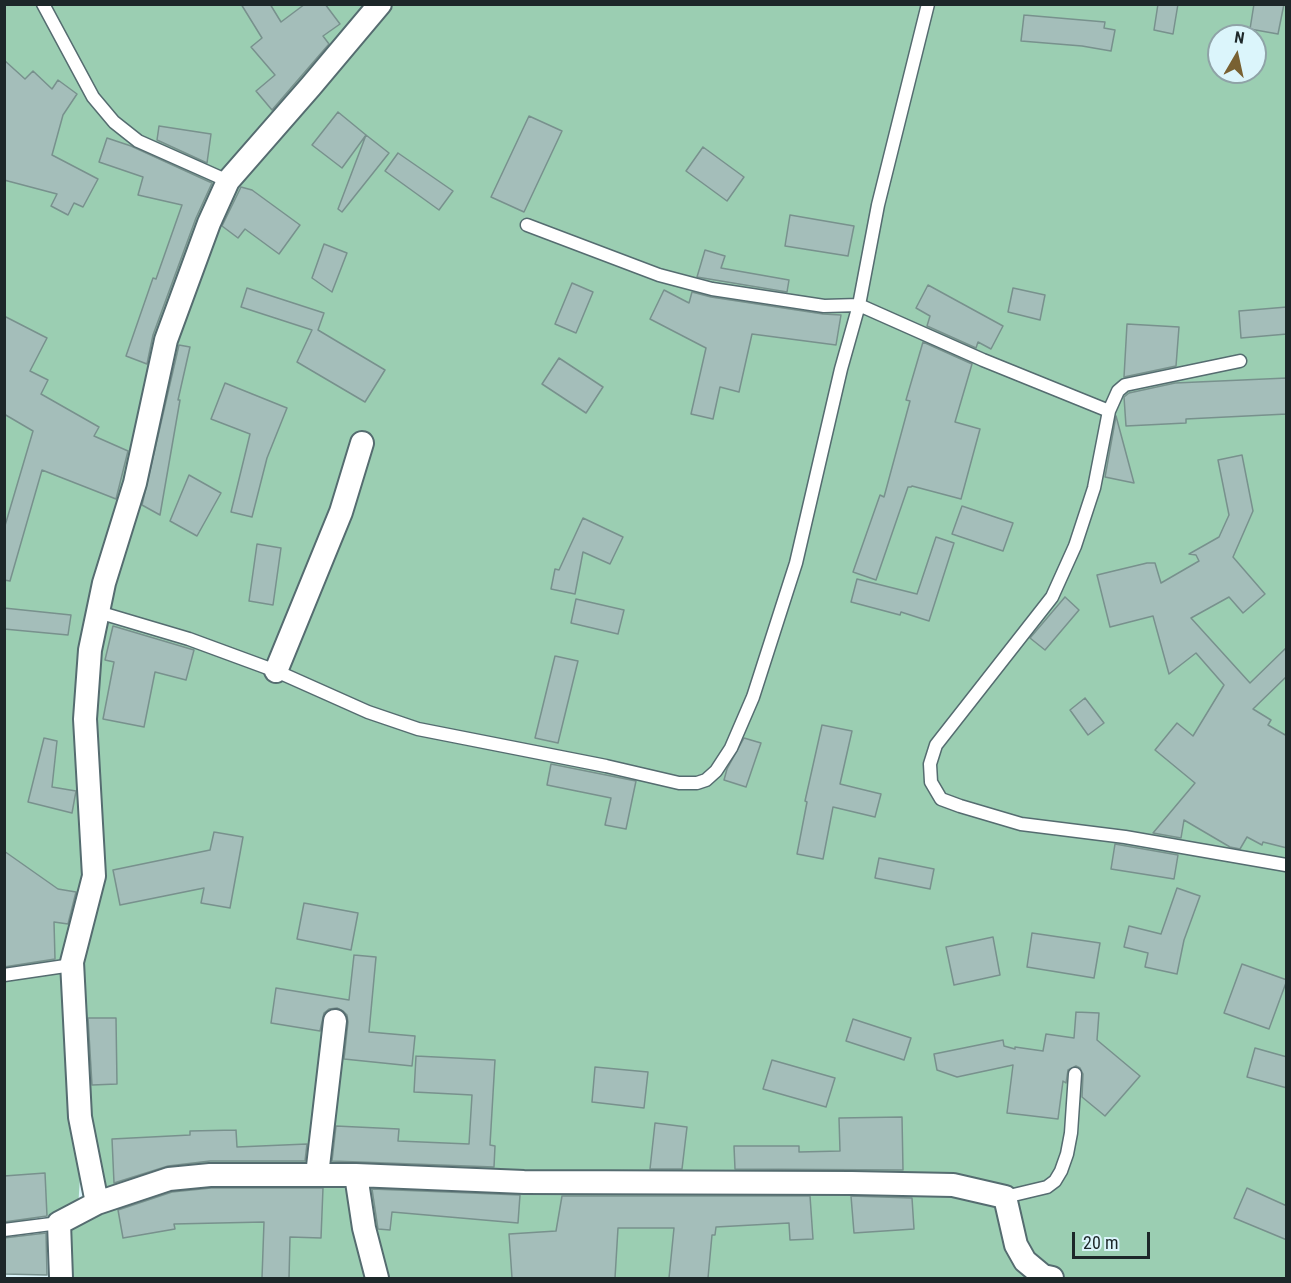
<!DOCTYPE html>
<style>
body{margin:0}
#map{position:relative;width:1291px;height:1283px;overflow:hidden;background:#dbf5fb;font-family:"Roboto Condensed",sans-serif}
canvas{display:block}
.frame{position:absolute;inset:0;border:6px solid #1d2729;pointer-events:none}
.north{position:absolute;left:1207px;top:24px;width:60px;height:60px;box-sizing:border-box;background:#dbf5fb;border:2px solid #8fa3a7;border-radius:50%;rotate:9deg;font-size:16px;font-weight:700;line-height:24px;text-align:center;color:#1d2729}
.north::after{content:'';display:block;margin:auto;width:21px;height:27px;background:#796132;clip-path:polygon(50% 0,100% 100%,50% 72%,0 100%)}
.scale{position:absolute;left:1072px;top:1232px;width:78px;height:27px;box-sizing:border-box;border:3px solid #1d2729;border-top:0;padding-left:8px;font-size:18px;line-height:21px;white-space:nowrap;color:#1d2729;-webkit-text-stroke:4px #dbf5fb;paint-order:stroke}
</style>
<div id="map">
<canvas width="1291" height="1283"></canvas>
<div class="frame"></div>
<div class="north">N</div>
<div class="scale">20 m</div>
</div>
<script>
const context = document.querySelector('canvas').getContext('2d');
context.lineJoin = 'round';
function fill(path, color) {
  context.fillStyle = color;
  context.fill(path, 'evenodd');
}
function toPath(rows) {
  const path = new Path2D();
  for (const r of rows) {
    path.moveTo(r[0], r[1]);
    for (let i = 2; i < r.length; i += 2) path.lineTo(r[i], r[i + 1]);
  }
  return path;
}
function strokePath(path, color, width, dash) {
  context.strokeStyle = color;
  context.lineWidth = width;
  context.lineCap = dash ? 'butt' : 'round';
  context.setLineDash(dash || []);
  context.stroke(path);
}
const green = toPath([
 [5,5,1286,5,1286,1278,63,1278,62,1216,83,1212,96,1193,85,1158,76,1096,74,1019,70,962,93,874,88,815,84,725,87,659,100,594,131,496,164,344,176,309,162,344,128,493,98,591,84,657,80,725,90,874,67,960,72,1090,81,1161,78,1209,5,1225],
 [1219,36,1255,36,1255,72,1219,72]
]);
const building = toPath([
 [241,4,270,4,281,22,305,4,325,4,340,24,323,36,329,44,272,110,256,91,275,75,251,47,262,38,241,4],
 [1158,4,1178,4,1173,34,1154,30,1158,4],
 [1254,4,1284,4,1278,34,1250,29,1254,4],
 [1024,15,1105,22,1104,28,1115,30,1111,51,1082,46,1021,41,1024,15],
 [4,60,25,79,33,71,52,89,58,80,77,94,63,115,52,155,98,179,83,207,74,203,68,215,51,206,57,194,4,180,4,60],
 [338,112,366,135,342,168,312,145,338,112],
 [529,116,562,131,524,212,491,197,529,116],
 [159,126,211,134,207,163,157,140,159,126],
 [366,135,389,153,342,212,338,209,366,135],
 [107,138,131,146,212,183,196,218,153,335,147,364,126,356,153,278,156,279,182,205,138,195,143,177,99,162,107,138],
 [703,147,744,177,727,201,686,171,703,147],
 [398,153,453,191,439,210,385,171,398,153],
 [241,187,252,190,300,225,279,254,245,229,238,238,222,226,241,187],
 [790,215,854,226,848,256,785,246,790,215],
 [324,244,347,253,332,292,312,278,324,244],
 [705,250,725,256,721,268,789,280,787,292,697,277,705,250],
 [572,283,593,292,576,333,555,324,572,283],
 [928,285,1003,326,991,349,978,342,976,348,927,326,930,316,916,308,928,285],
 [247,288,324,313,318,330,385,370,365,402,297,362,312,330,241,307,247,288],
 [1013,288,1045,295,1040,320,1008,312,1013,288],
 [664,290,689,303,692,292,711,297,823,314,841,315,836,345,752,334,739,392,720,387,713,419,691,414,706,348,650,319,664,290],
 [1287,307,1287,334,1241,338,1239,311,1287,307],
 [4,316,47,338,30,371,48,380,41,394,99,427,94,436,128,451,116,499,42,470,10,581,4,580,4,529,33,431,4,414,4,316],
 [1127,324,1179,327,1176,366,1124,377,1127,324],
 [923,342,972,364,955,422,980,429,961,499,912,486,911,487,908,487,876,580,853,572,880,495,884,497,910,401,906,400,923,342],
 [179,345,190,347,178,400,180,400,160,515,142,505,179,345],
 [559,358,603,387,586,413,542,384,559,358],
 [1287,378,1287,414,1186,419,1186,423,1126,426,1124,397,1129,393,1175,383,1287,378],
 [225,383,287,408,267,458,252,517,231,512,250,434,211,419,225,383],
 [1116,416,1134,483,1105,477,1116,416],
 [1242,455,1253,511,1233,557,1265,594,1243,613,1229,597,1191,618,1250,683,1287,647,1287,676,1253,709,1271,720,1268,725,1287,736,1287,848,1263,842,1262,845,1247,837,1240,849,1230,847,1184,820,1181,838,1153,833,1195,783,1155,750,1177,723,1193,736,1224,685,1196,653,1169,674,1153,616,1110,627,1097,575,1147,563,1155,563,1161,583,1199,561,1196,555,1189,554,1219,537,1229,515,1218,460,1242,455],
 [189,475,221,493,197,536,170,521,189,475],
 [962,506,1013,523,1003,551,952,534,962,506],
 [583,518,623,537,610,564,583,552,575,594,551,589,555,569,559,570,583,518],
 [936,537,954,543,929,621,901,612,900,615,851,602,857,579,917,594,936,537],
 [257,544,281,548,273,605,249,601,257,544],
 [1065,597,1079,610,1045,650,1030,638,1065,597],
 [576,599,624,610,618,634,571,623,576,599],
 [4,608,71,615,68,635,4,629,4,608],
 [113,626,194,650,186,680,155,672,144,727,103,719,114,662,105,660,113,626],
 [555,656,578,661,558,743,535,738,555,656],
 [1085,698,1104,723,1088,735,1070,710,1085,698],
 [822,725,852,731,840,784,881,794,875,817,833,807,823,859,797,854,807,802,805,801,822,725],
 [44,738,57,741,52,787,76,791,72,813,28,802,44,738],
 [744,738,761,743,746,787,724,780,727,769,744,738],
 [551,764,636,781,626,829,605,825,611,798,547,785,551,764],
 [214,832,243,837,230,908,201,903,204,888,120,905,113,870,210,850,214,832],
 [1115,844,1178,855,1174,879,1111,869,1115,844],
 [4,851,58,889,76,892,68,924,54,922,55,959,4,967,4,851],
 [879,858,934,869,930,889,875,878,879,858],
 [1177,888,1200,896,1184,940,1177,974,1145,967,1148,953,1124,947,1129,926,1161,934,1177,888],
 [304,903,358,913,351,950,297,939,304,903],
 [1032,933,1100,943,1094,978,1027,967,1032,933],
 [993,937,1000,975,954,985,946,947,993,937],
 [354,955,376,957,369,1032,415,1036,412,1066,344,1059,348,1022,347,1015,343,1011,337,1008,329,1009,324,1013,320,1031,271,1023,276,988,349,1000,354,955],
 [1242,964,1287,980,1269,1029,1224,1013,1242,964],
 [1076,1012,1099,1013,1097,1040,1140,1076,1105,1116,1082,1097,1083,1074,1080,1068,1076,1066,1068,1070,1066,1083,1063,1081,1058,1119,1007,1113,1013,1065,957,1077,937,1070,934,1054,1003,1040,1004,1046,1015,1049,1015,1047,1043,1051,1046,1034,1074,1038,1076,1012],
 [88,1018,116,1018,117,1084,92,1085,88,1018],
 [853,1019,911,1038,904,1060,846,1041,853,1019],
 [1255,1048,1287,1057,1287,1088,1247,1077,1255,1048],
 [416,1056,495,1060,490,1145,495,1146,494,1167,332,1161,336,1126,399,1129,398,1141,469,1144,472,1095,414,1092,416,1056],
 [772,1060,835,1078,826,1107,763,1089,772,1060],
 [595,1067,648,1072,644,1108,592,1102,595,1067],
 [902,1117,903,1170,735,1169,734,1146,799,1146,799,1152,840,1151,839,1118,902,1117],
 [655,1123,687,1127,682,1169,650,1169,655,1123],
 [236,1130,237,1147,307,1144,305,1161,210,1161,168,1166,114,1183,112,1139,190,1135,190,1131,236,1130],
 [45,1173,47,1216,4,1222,4,1176,45,1173],
 [211,1188,323,1188,321,1238,290,1237,289,1278,262,1278,264,1222,174,1224,175,1229,123,1238,118,1210,172,1192,211,1188],
 [1247,1188,1287,1206,1287,1240,1234,1218,1247,1188],
 [372,1189,520,1195,518,1223,392,1212,390,1230,378,1229,372,1189],
 [562,1196,810,1196,813,1239,790,1240,789,1223,716,1227,715,1235,712,1235,708,1278,669,1278,674,1228,618,1228,615,1278,512,1278,509,1234,556,1231,562,1196],
 [851,1196,912,1198,914,1229,854,1233,851,1196],
 [46,1233,47,1275,4,1274,4,1238,46,1233]
]);
const lane = toPath([
 [43,4,93,97,114,122,138,141,228,181],
 [928,4,878,205,859,305,983,360,1109,411,1094,488,1075,546,1052,597,936,745,930,764,931,782,941,799,960,806,1021,824,1125,837,1286,865],
 [1109,411,1118,391,1125,385,1240,361],
 [98,612,189,639,276,671,368,712,418,729,606,766,679,783,697,783,706,780,716,771,731,748,753,697,796,563,841,369,859,305,824,306,712,289,659,275,527,225],
 [4,975,72,965],
 [1005,1197,1047,1187,1055,1181,1061,1171,1067,1154,1071,1133,1075,1074],
 [4,1230,59,1223]
]);
const street = toPath([
 [276,671,341,512,362,443],
 [317,1175,335,1021],
 [356,1175,364,1228,377,1278],
 [97,1203,169,1179,210,1175,356,1175,524,1182,852,1183,953,1185,1005,1197,1016,1245,1025,1261,1043,1276,1052,1278],
 [61,1278,59,1223,97,1203,80,1117,72,962,94,876,85,719,90,650,104,583,135,483,166,340,209,223,228,181,311,86,380,4]
]);
fill(green, '#9bceb2');
fill(building, '#a4beba');
strokePath(building, '#78918d', 1.5);
strokePath(lane, '#556c70', 15);
strokePath(street, '#556c70', 26);
strokePath(lane, '#fff', 12);
strokePath(street, '#fff', 22);
</script>
